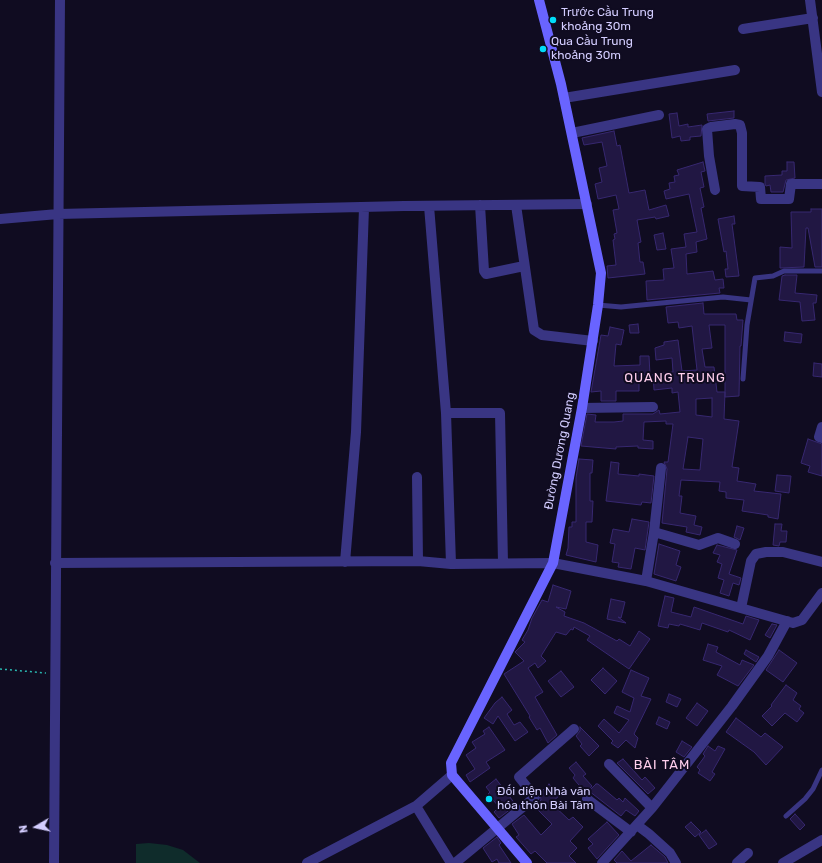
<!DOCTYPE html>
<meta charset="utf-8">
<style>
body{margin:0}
#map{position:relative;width:822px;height:863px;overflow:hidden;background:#100c21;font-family:Rubik,sans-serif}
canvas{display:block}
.north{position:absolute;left:16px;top:807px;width:40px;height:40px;-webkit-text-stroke:3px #100c21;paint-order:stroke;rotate:261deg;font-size:11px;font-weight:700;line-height:16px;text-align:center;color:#d3cdff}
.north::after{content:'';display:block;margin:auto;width:14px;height:18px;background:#d3cdff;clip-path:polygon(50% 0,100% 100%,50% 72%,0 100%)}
</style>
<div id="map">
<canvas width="822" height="863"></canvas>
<div class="north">N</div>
</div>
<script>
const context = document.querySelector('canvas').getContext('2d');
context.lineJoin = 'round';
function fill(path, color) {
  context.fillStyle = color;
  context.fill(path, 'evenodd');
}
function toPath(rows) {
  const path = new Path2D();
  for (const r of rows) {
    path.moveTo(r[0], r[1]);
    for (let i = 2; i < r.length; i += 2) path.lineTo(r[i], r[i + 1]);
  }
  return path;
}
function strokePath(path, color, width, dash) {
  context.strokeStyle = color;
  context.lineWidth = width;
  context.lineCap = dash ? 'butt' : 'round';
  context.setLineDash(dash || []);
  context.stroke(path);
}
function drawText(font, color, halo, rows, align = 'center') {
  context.font = font + ' Rubik,sans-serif';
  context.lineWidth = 4;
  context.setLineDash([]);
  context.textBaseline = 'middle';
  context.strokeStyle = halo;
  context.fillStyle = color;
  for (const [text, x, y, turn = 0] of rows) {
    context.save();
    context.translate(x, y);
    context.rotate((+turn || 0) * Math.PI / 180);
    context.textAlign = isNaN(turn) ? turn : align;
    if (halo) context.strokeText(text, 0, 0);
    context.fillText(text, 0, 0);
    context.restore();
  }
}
const green = toPath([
 [149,843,167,845,183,850,200,863,136,863,136,844]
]);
const building = toPath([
 [734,111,734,118,708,121,707,114,734,111],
 [677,113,679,126,688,124,688,127,702,125,701,136,690,137,690,140,681,141,680,136,672,138,669,114,677,113],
 [614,131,617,146,620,145,629,193,645,190,649,210,666,205,669,216,656,219,655,217,637,220,641,242,638,243,640,262,643,262,645,274,608,278,607,266,616,265,613,240,615,239,614,234,617,233,613,210,619,209,616,195,598,199,595,184,602,182,599,168,607,166,602,142,584,145,582,138,614,131],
 [703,162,705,171,701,172,704,187,700,188,704,207,701,208,707,239,696,242,697,252,686,254,687,274,713,271,715,280,723,279,724,288,719,288,720,293,647,300,646,281,664,280,663,269,674,268,671,249,686,247,684,234,697,232,689,194,666,199,664,191,670,189,669,183,675,182,674,176,679,175,677,170,703,162],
 [787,162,794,162,795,178,786,180,783,192,771,192,770,185,766,186,765,184,765,176,782,175,782,171,787,171,787,162],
 [811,209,822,209,822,267,815,267,808,228,806,228,804,267,780,268,780,247,792,248,791,212,811,212,811,209],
 [734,216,735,224,732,224,739,276,726,277,725,269,728,269,726,251,724,252,718,219,734,216],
 [663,233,666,249,657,250,654,235,663,233],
 [785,275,797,275,795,293,817,295,816,303,813,303,815,320,802,321,800,302,779,300,782,276,785,275],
 [703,303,704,314,736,314,737,320,743,320,741,346,740,346,739,396,725,397,725,325,709,325,712,348,702,349,705,367,714,367,717,392,725,392,724,419,739,421,732,467,739,468,737,481,756,484,754,491,781,494,778,519,768,517,768,515,742,511,744,500,726,498,726,492,719,491,720,482,681,480,679,496,682,496,680,513,696,516,694,525,702,527,700,535,686,532,687,527,662,523,667,469,664,462,668,462,673,424,666,424,666,421,644,422,643,440,653,441,653,449,638,448,638,446,616,447,616,449,581,446,587,414,596,415,595,422,614,422,623,421,623,414,653,414,659,410,660,414,680,412,678,392,672,393,672,388,654,390,653,374,673,372,672,358,656,360,655,348,664,345,664,342,678,340,682,371,697,370,692,326,679,328,678,322,668,323,666,307,703,303],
 [712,398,712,417,696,415,696,399,712,398],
 [688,437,703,439,700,470,683,469,688,437],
 [638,324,639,333,630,333,629,325,638,324],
 [610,327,624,330,621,345,616,344,614,366,640,365,640,356,649,356,650,375,639,375,639,391,616,391,616,401,601,401,601,391,591,392,601,335,608,336,610,327],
 [785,332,802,334,801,343,784,341,785,332],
 [814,363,822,364,822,377,813,376,814,363],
 [808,439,822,444,822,476,808,472,810,466,801,463,808,439],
 [579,459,593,460,592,473,590,473,590,501,593,501,592,522,586,522,586,542,598,545,596,562,566,555,568,548,569,527,572,527,572,522,576,522,576,478,579,459],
 [611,462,619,463,618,474,639,476,639,474,654,476,651,503,642,502,641,505,606,501,611,462],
 [777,475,791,476,789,493,775,491,777,475],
 [632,519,649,522,645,550,635,548,631,569,618,567,619,563,612,562,615,544,610,543,613,529,629,532,632,519],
 [775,524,782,524,781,531,787,531,786,542,780,542,779,546,773,545,775,524],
 [737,526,744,528,740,540,734,537,737,526],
 [659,544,680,551,676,565,681,567,676,581,654,574,659,544],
 [717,545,737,550,729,574,741,578,739,585,733,583,729,596,720,593,724,580,718,578,722,564,717,562,720,555,713,553,717,545],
 [553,585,571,591,566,609,556,607,565,612,564,616,584,623,617,641,619,639,630,646,639,631,650,639,629,669,587,640,590,636,574,627,573,630,571,629,566,635,556,632,541,656,546,661,538,668,535,663,528,668,543,692,535,697,557,735,548,743,540,728,537,730,529,717,530,716,504,674,524,661,515,652,525,642,522,640,528,630,532,618,542,600,548,602,553,585],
 [665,596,674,598,671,612,691,617,694,607,743,624,746,616,759,620,750,640,729,630,728,632,702,623,700,630,680,624,679,626,669,624,668,628,658,626,665,596],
 [611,599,625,602,621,618,618,617,626,623,607,619,611,599],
 [772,624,777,625,770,638,765,635,772,624],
 [708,644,718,647,716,652,740,665,742,660,754,665,738,686,717,675,722,666,703,660,708,644],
 [746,650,759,657,756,662,744,654,746,650],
 [779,650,797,663,783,682,766,670,779,650],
 [603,668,617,681,605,694,591,680,603,668],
 [631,670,649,678,641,696,651,699,634,734,638,738,635,748,626,740,618,748,611,743,613,741,598,726,604,719,619,733,629,720,614,713,617,706,630,712,634,698,622,692,631,670],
 [561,671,574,687,561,697,548,681,561,671],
 [786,685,797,693,793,700,801,706,799,709,804,713,797,722,785,713,772,726,762,716,772,706,771,705,786,685],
 [669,694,681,699,677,707,666,702,669,694],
 [502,697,512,710,507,714,514,725,520,722,528,732,515,741,498,716,493,724,484,718,495,703,502,697],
 [697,703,708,711,697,726,686,718,697,703],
 [659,717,670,722,667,729,656,724,659,717],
 [736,718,761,737,765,733,783,747,766,765,754,752,726,732,736,718],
 [489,727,505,750,486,762,490,768,470,782,466,775,475,769,466,755,476,748,472,742,485,734,483,731,489,727],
 [580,727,599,746,589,756,580,746,582,744,576,736,580,731,580,727],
 [682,741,692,747,684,757,676,752,682,741],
 [708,746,715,751,718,746,725,749,712,772,715,774,710,781,698,773,700,770,697,767,705,756,703,754,708,746],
 [623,759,642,780,645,777,655,788,648,794,617,763,623,759],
 [576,762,586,774,583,776,592,786,587,792,584,791,573,778,575,775,569,768,576,762],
 [496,779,516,805,499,818,494,812,499,807,488,794,490,792,486,787,496,779],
 [549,784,560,795,551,803,569,820,573,817,583,827,570,841,577,848,569,856,576,863,547,863,535,851,531,854,516,837,519,835,512,824,524,815,541,835,552,824,534,806,541,800,540,793,549,784],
 [596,784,598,784,617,800,619,798,623,802,625,798,639,811,635,816,626,810,621,816,589,791,596,784],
 [795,814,805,825,800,830,790,819,795,814],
 [607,822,619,835,597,859,588,848,593,844,588,839,607,822],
 [691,822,701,832,695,837,685,827,691,822],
 [706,830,717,844,709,849,699,835,706,830],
 [497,837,501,843,499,845,511,863,499,863,497,859,492,862,483,848,497,837],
 [651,845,665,857,668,863,617,863,614,860,622,851,631,861,651,845]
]);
const path = toPath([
 [0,669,46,673]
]);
const lane = toPath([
 [598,305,621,307,723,297,751,300],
 [743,379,747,325,755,278,773,276,784,271,822,271],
 [786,816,805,799,813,789,822,770]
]);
const street = toPath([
 [810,0,822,92],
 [743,29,813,18],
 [564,98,735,70],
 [572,133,659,115],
 [715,190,709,156,707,129,711,127,735,124,740,125,742,133,742,186,760,187,761,199,789,199,791,184,822,184],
 [480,205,484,271,486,274,524,266],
 [516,205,534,330,542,335,593,341],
 [429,206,446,413,451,564],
 [0,219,58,214,404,206,587,204],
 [582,408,653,407],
 [446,413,500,413,503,563],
 [822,427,819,437,822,438],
 [417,477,418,561],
 [654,532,699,545,718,538,735,544],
 [345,562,356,432,364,208],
 [55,563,418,561,451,564,553,563,646,581,793,623,802,620,822,593],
 [646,581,654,532,661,468],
 [741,608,751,561,756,554,766,552,783,552,822,562],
 [609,764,652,808],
 [587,799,631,832],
 [637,825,649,834,670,853,676,863],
 [54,863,60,0],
 [307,863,416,806],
 [451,863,416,806,452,775],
 [455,863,535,797,519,777,574,729],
 [602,863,652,808,732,706,768,656,787,621],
 [737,863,748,853],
 [783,863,822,840]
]);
const secondary = toPath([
 [527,863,452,775,451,763,553,563,582,408,598,305,601,273,561,84,539,0]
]);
const markers = [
 [553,20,4,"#00dcf8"],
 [543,49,4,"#00dcf8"],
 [489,799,4,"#00dcf8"]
];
const poiNames = [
 ["Trước Cầu Trung",561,13],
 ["khoảng 30m",561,27],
 ["Qua Cầu Trung",551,42],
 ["khoảng 30m",551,56],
 ["Đối diện Nhà văn",497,792],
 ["hóa thôn Bài Tâm",497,806]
];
const streetNames = [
 ["Đường Dương Quang",560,451,-79]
];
const neighbourhoodNames = [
 ["QUANG TRUNG",675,378],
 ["BÀI TÂM",662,765]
];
fill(green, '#0f2c2b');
fill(building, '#211743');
strokePath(building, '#372870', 1);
strokePath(path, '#29b7b0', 1.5, [2, 3]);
strokePath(lane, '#393583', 5);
strokePath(street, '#393583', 10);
strokePath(secondary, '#6964ff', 10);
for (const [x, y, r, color] of markers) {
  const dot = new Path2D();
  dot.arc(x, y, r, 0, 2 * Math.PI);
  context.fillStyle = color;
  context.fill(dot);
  strokePath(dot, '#100c21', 1.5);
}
drawText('12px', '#d3cdff', '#100c21', poiNames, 'left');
drawText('12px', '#d3cdff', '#100c21', streetNames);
context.letterSpacing = '1px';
drawText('13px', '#ffcfed', '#100c21', neighbourhoodNames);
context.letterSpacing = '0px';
</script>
